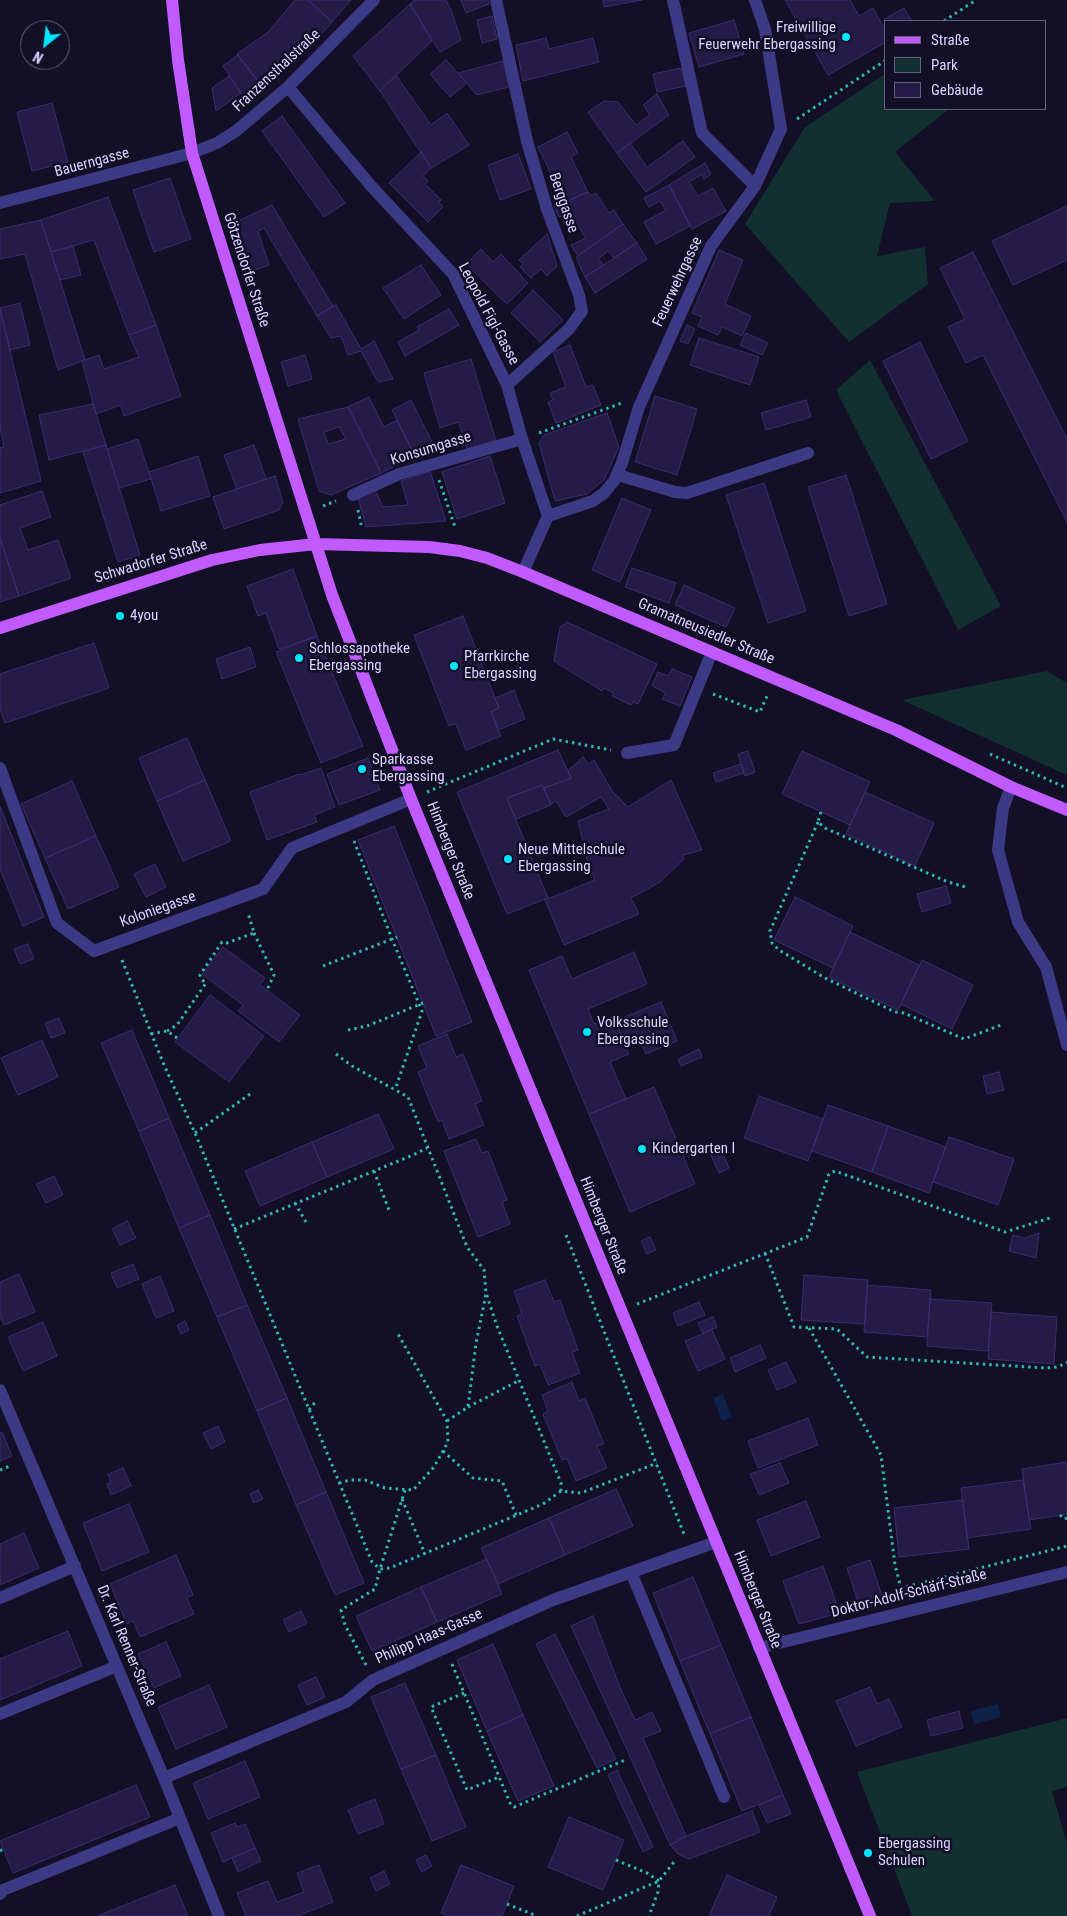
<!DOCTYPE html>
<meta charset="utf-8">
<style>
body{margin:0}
#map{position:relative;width:1067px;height:1916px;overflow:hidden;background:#130f26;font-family:"Roboto Condensed",sans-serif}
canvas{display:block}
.legend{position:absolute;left:884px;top:20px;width:162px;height:90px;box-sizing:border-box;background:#130f26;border:1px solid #625e7d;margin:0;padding:6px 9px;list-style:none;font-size:15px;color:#d9d4ff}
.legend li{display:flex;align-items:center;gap:10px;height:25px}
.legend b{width:25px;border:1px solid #625e7d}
.north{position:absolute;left:20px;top:20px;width:50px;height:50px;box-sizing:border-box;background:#130f26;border:1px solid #625e7d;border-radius:50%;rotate:209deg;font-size:14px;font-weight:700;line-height:20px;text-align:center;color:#d9d4ff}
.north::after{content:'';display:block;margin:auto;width:18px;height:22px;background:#00e5ff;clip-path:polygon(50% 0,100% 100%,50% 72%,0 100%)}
</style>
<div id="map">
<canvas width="1067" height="1916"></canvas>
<ul class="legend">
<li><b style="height:6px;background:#c25bff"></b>Straße</li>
<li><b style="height:14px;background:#12302f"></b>Park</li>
<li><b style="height:14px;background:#241b47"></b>Gebäude</li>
</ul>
<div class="north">N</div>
</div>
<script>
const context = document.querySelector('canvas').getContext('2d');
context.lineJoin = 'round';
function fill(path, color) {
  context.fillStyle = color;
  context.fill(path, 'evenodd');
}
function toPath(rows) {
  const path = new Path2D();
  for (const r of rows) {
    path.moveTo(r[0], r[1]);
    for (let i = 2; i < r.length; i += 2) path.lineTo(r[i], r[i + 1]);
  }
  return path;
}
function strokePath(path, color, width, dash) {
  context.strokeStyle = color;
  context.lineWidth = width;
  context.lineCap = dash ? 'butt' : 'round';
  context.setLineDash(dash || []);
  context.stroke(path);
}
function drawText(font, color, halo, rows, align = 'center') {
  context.font = font + ' "Roboto Condensed",sans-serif';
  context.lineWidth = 5;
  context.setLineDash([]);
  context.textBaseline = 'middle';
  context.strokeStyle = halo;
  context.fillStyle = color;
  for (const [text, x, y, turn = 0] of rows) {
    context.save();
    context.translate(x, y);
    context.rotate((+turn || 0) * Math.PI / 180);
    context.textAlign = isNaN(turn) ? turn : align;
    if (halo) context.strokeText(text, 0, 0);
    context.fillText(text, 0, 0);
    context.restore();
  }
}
const green = toPath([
 [886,73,886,109,949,109,895,152,935,201,890,203,877,256,925,247,928,284,849,342,745,224,805,127],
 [870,360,1001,606,958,630,836,390],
 [1047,671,1067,683,1067,775,902,700],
 [1067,1718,1067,1787,1052,1791,1067,1844,1067,1916,912,1916,857,1772]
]);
const water = toPath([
 [723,1394,732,1417,722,1421,713,1398],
 [998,1704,1001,1717,974,1724,971,1711]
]);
const building = toPath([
 [295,0,308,0,332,22,304,54,260,84,237,54,268,32,295,0],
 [308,0,351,0,332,22,308,0],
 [415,0,446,0,451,10,461,40,440,52,410,4,415,0],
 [461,0,488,0,489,4,466,13,461,0],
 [603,0,642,0,604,7,603,0],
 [785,0,850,0,859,16,873,8,886,31,886,42,828,75,785,0],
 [410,4,432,41,380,91,353,56,410,4],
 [904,8,912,21,886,22,884,19,904,8],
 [492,16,497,39,482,43,477,20,492,16],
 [734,20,744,54,699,67,689,33,734,20],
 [546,38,549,49,593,38,599,62,523,81,516,45,546,38],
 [238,55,260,84,243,96,223,66,238,55],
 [446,60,467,83,450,97,430,74,446,60],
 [503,61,509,87,477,95,458,73,503,61],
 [681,68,686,86,657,92,653,74,681,68],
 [396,75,431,125,447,113,469,145,431,168,380,91,396,75],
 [229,76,241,93,216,111,212,88,229,76],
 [657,94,669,115,617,153,588,112,604,101,618,102,636,125,650,115,643,105,657,94],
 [52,103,68,162,32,171,17,112,52,103],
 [282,116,345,203,324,217,262,131,282,116],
 [567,132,578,153,571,157,588,192,565,203,538,147,567,132],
 [683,141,695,157,646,192,617,153,630,143,647,167,683,141],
 [421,152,431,168,423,176,428,181,425,184,441,200,439,202,443,207,428,222,389,183,421,152],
 [518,154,531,189,500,200,488,165,518,154],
 [705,163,711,174,704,179,701,175,689,182,698,196,713,188,726,211,692,229,669,185,705,163],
 [170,178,191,239,154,252,133,190,170,178],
 [669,185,690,226,656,244,644,222,666,210,660,201,649,207,644,198,669,185],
 [588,192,592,196,596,193,609,213,614,210,623,224,578,256,571,245,586,238,569,212,559,217,554,206,588,192],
 [108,197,156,325,129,335,94,240,51,252,41,220,108,197],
 [272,205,333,306,317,316,264,228,258,231,269,265,252,271,236,222,272,205],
 [1067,206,1067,260,1013,285,992,241,1067,206],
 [41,220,85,360,58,370,25,254,0,259,0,229,41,220],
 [623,224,637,243,614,258,608,251,598,259,604,265,585,277,576,257,623,224],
 [547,234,557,266,547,276,541,269,531,278,520,267,523,264,519,260,547,234],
 [637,243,647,259,595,293,585,277,637,243],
 [73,246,81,275,60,280,51,252,73,246],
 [481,249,493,262,501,254,528,283,507,304,466,264,481,249],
 [719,250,743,260,725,304,751,316,742,336,722,327,718,335,698,326,702,317,692,313,719,250],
 [973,252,1067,439,1067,522,983,355,966,363,948,327,965,319,940,268,973,252],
 [421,265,441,295,404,319,383,288,421,265],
 [533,290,563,320,540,342,511,313,533,290],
 [20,303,30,345,10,350,0,308,20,303],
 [336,305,361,349,374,341,393,379,378,382,361,351,348,355,341,336,331,338,317,316,336,305],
 [0,309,41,481,0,493,0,448,4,447,0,427,0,309],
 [449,309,459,325,405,356,398,342,419,330,417,327,449,309],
 [156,325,181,396,124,416,121,405,96,414,82,361,99,355,104,369,139,357,129,335,156,325],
 [687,325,695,329,688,344,680,341,687,325],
 [746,333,768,343,762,355,740,345,746,333],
 [699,338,759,357,750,385,690,365,699,338],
 [920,342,968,441,931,459,883,361,920,342],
 [570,345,586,387,593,385,601,405,556,423,548,402,553,400,550,393,566,387,553,352,570,345],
 [305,355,312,379,288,386,281,362,305,355],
 [471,359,496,441,467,450,459,422,440,428,424,373,471,359],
 [655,396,697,409,677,475,635,462,655,396],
 [369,397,384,427,397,420,415,456,381,473,348,407,369,397],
 [411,400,435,448,415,456,392,410,411,400],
 [806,400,811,417,766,430,761,413,806,400],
 [93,404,106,445,49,460,39,415,93,404],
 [348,407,381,473,331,495,319,491,298,419,348,407],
 [339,427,346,439,328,444,324,432,339,427],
 [607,413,619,447,604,480,587,494,555,501,539,443,544,435,607,413],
 [138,439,151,479,119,488,107,449,138,439],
 [106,445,140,555,118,562,83,452,106,445],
 [254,445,266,479,237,489,224,455,254,445],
 [198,456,210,496,161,511,149,472,198,456],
 [490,456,505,503,457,519,442,472,490,456],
 [430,471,446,521,366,527,358,498,375,490,383,507,408,505,401,481,430,471],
 [846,475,887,604,849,616,808,487,846,475],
 [275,476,283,502,279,510,224,529,213,497,275,476],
 [764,483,806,611,768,623,726,495,764,483],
 [42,491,51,517,20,528,28,550,58,540,71,578,19,596,0,538,0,505,42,491],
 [622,498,651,510,620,582,592,570,622,498],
 [0,538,19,596,0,602,0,538],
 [632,568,676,583,669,603,625,587,632,568],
 [293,569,317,636,279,649,266,613,258,616,247,586,293,569],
 [684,585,735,608,726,627,675,605,684,585],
 [463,616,499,708,491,712,501,736,466,750,456,724,449,726,414,635,463,616],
 [567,622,657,664,638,704,633,702,631,705,612,696,614,693,604,688,602,691,554,661,560,627,567,622],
 [317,636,363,746,321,763,276,652,317,636],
 [94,643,109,688,5,723,0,709,0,674,94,643],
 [250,647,256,667,222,679,216,659,250,647],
 [672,669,692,677,680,706,662,699,666,693,652,686,658,672,668,676,672,669],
 [514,690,525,719,498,730,491,712,499,708,495,698,514,690],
 [187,738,205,780,157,801,139,758,187,738],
 [558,750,571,778,544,788,542,785,507,798,548,898,507,914,457,792,558,750],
 [748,751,755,772,745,776,738,754,748,751],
 [802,751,870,782,850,825,782,794,802,751],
 [583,757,588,764,594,760,613,792,628,807,671,780,702,850,683,855,684,859,660,882,631,898,639,914,564,945,545,900,595,880,587,859,578,821,609,809,601,797,566,817,556,801,551,804,544,788,571,778,568,771,583,757],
 [368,758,380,790,339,805,327,774,368,758],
 [741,764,744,773,716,782,713,773,741,764],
 [321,768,335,807,314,815,317,822,267,840,250,792,299,774,300,775,321,768],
 [205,780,231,841,183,861,157,801,205,780],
 [72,781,96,836,45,858,21,804,72,781],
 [542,785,551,805,516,819,507,798,542,785],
 [865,792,934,823,915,866,846,834,865,792],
 [0,806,44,917,23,926,0,869,0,806],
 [394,826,472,1022,436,1036,358,840,394,826],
 [96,836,119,887,68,909,45,858,96,836],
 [155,864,166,887,146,897,134,874,155,864],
 [946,886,951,903,922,912,917,894,946,886],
 [795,897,853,926,833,968,774,940,795,897],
 [850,932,919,965,898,1010,829,977,850,932],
 [28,944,34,959,20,964,14,949,28,944],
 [223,947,265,978,260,985,300,1015,279,1042,238,1011,243,1005,202,974,223,947],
 [634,952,647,984,588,1009,594,1024,613,1016,629,1054,610,1062,626,1099,589,1114,529,970,562,956,572,979,634,952],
 [922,960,973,985,952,1029,901,1004,922,960],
 [210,995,264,1036,229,1082,175,1042,210,995],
 [661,1002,677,1041,646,1054,638,1035,624,1041,615,1021,661,1002],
 [59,1018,65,1033,51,1038,45,1023,59,1018],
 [132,1030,169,1118,139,1131,101,1043,132,1030],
 [447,1034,456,1057,463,1054,482,1101,475,1104,484,1125,449,1139,442,1120,438,1122,418,1072,427,1068,418,1046,447,1034],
 [42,1040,58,1077,18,1095,1,1058,42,1040],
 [699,1049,702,1057,681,1066,678,1059,699,1049],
 [999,1072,1004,1090,987,1094,983,1076,999,1072],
 [654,1087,695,1184,630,1212,589,1114,654,1087],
 [759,1096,823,1119,808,1161,744,1138,759,1096],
 [828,1105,888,1126,872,1172,812,1151,828,1105],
 [378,1114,394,1149,327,1177,312,1142,378,1114],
 [169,1118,210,1215,179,1228,139,1131,169,1118],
 [888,1126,946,1147,929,1193,872,1172,888,1126],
 [949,1137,1014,1159,998,1205,933,1182,949,1137],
 [476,1139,482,1153,488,1151,507,1200,502,1202,510,1224,478,1237,444,1151,476,1139],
 [312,1142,327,1177,260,1206,245,1171,312,1142],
 [720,1146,729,1168,719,1173,709,1151,720,1146],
 [54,1176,63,1195,46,1203,36,1184,54,1176],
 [210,1215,247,1305,217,1317,179,1228,210,1215],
 [127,1221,136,1238,120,1245,112,1229,127,1221],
 [1039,1233,1036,1258,1009,1251,1013,1235,1025,1238,1039,1233],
 [650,1237,656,1250,647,1254,641,1241,650,1237],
 [133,1264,139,1279,117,1288,111,1273,133,1264],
 [19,1274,35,1312,4,1325,0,1316,0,1282,19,1274],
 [804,1275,868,1280,865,1324,801,1320,804,1275],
 [160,1276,174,1311,156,1318,142,1284,160,1276],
 [545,1280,554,1302,560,1300,578,1350,572,1352,580,1373,548,1385,540,1364,535,1366,517,1316,522,1314,514,1291,545,1280],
 [867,1285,931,1290,927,1337,864,1332,867,1285],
 [930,1299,992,1303,988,1351,927,1346,930,1299],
 [699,1302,705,1315,678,1326,673,1313,699,1302],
 [247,1305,287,1398,257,1411,217,1317,247,1305],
 [991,1312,1057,1317,1054,1364,988,1359,991,1312],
 [713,1317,717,1327,703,1333,698,1323,713,1317],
 [185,1321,189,1330,181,1334,177,1325,185,1321],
 [43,1322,57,1356,23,1371,8,1337,43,1322],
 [712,1330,725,1359,698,1371,685,1341,712,1330],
 [760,1345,766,1358,735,1372,730,1358,760,1345],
 [786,1362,796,1382,777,1390,768,1370,786,1362],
 [572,1382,579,1401,585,1398,604,1444,597,1446,607,1468,576,1481,567,1458,562,1460,543,1414,548,1411,542,1395,572,1382],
 [287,1398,326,1492,296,1505,257,1411,287,1398],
 [808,1418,818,1445,758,1468,748,1441,808,1418],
 [218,1426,225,1442,211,1449,203,1433,218,1426],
 [2,1432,12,1456,0,1461,0,1433,2,1432],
 [1067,1462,1067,1514,1029,1520,1022,1469,1067,1462],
 [780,1463,789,1483,759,1495,750,1474,780,1463],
 [123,1468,131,1486,111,1495,107,1484,111,1483,108,1474,123,1468],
 [1023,1480,1031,1529,967,1538,961,1488,1023,1480],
 [616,1489,633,1526,565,1555,549,1518,616,1489],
 [258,1490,263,1499,254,1503,250,1494,258,1490],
 [326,1492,364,1583,335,1595,296,1505,326,1492],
 [963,1500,969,1549,899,1557,894,1508,963,1500],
 [806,1501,820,1537,771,1556,757,1520,806,1501],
 [129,1504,149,1552,102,1571,83,1523,129,1504],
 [549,1518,565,1555,498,1584,481,1548,549,1518],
 [24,1533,39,1568,0,1585,0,1544,24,1533],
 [176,1555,193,1595,187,1598,194,1614,140,1637,133,1621,127,1624,110,1584,176,1555],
 [487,1559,502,1594,437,1622,421,1587,487,1559],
 [870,1560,885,1605,860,1608,847,1568,870,1560],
 [823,1566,840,1613,799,1624,783,1581,823,1566],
 [693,1577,721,1645,680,1661,653,1593,693,1577],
 [421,1587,437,1622,372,1651,356,1616,421,1587],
 [301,1611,307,1623,289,1632,283,1620,301,1611],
 [593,1616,619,1685,635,1720,652,1712,661,1731,643,1738,686,1836,670,1845,571,1626,593,1616],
 [68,1631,82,1666,0,1700,0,1659,68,1631],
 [555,1634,616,1759,597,1768,536,1644,555,1634],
 [166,1642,181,1676,154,1688,138,1654,166,1642],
 [493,1644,523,1715,487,1731,457,1660,493,1644],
 [721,1645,751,1717,710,1734,680,1661,721,1645],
 [316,1677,325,1697,307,1705,298,1685,316,1677],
 [405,1683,436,1755,401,1769,371,1697,405,1683],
 [209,1685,227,1727,176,1749,158,1707,209,1685],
 [870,1687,877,1704,889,1699,902,1727,856,1746,836,1701,870,1687],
 [959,1711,963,1728,931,1736,927,1720,959,1711],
 [523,1715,554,1786,518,1801,487,1731,523,1715],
 [751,1717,783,1795,742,1811,710,1734,751,1717],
 [436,1755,466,1827,432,1841,401,1769,436,1755],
 [245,1761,260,1797,208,1819,193,1783,245,1761],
 [617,1770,653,1847,643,1852,608,1775,617,1770],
 [136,1785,150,1817,13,1873,0,1841,136,1785],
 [783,1795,791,1814,767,1823,759,1805,783,1795],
 [375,1799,384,1824,358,1834,348,1810,375,1799],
 [752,1811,760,1832,689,1859,678,1854,670,1845,686,1836,752,1811],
 [569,1817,624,1840,603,1890,548,1867,569,1817],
 [235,1823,237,1827,245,1824,255,1848,223,1862,211,1833,235,1823],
 [255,1848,261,1861,238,1872,232,1858,255,1848],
 [426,1855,432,1866,422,1872,416,1860,426,1855],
 [319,1865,333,1902,297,1916,246,1916,237,1893,268,1881,277,1902,304,1892,297,1873,319,1865],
 [461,1865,514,1886,502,1916,449,1916,441,1913,461,1865],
 [384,1871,390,1884,376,1891,370,1878,384,1871],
 [727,1875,777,1897,769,1916,709,1916,727,1875],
 [175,1885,188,1916,97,1916,175,1885]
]);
const path = toPath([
 [944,21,976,0],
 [797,119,886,60],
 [539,433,622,403],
 [439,480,455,527],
 [323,506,336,501],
 [358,510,362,529],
 [640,599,673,614],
 [713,694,760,712,767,696],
 [990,754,1067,788],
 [427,792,553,739,611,750],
 [821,812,818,822,825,828,948,882,966,887],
 [818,822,770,931,772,943,779,950,825,978,895,1012,904,1013,964,1039,1001,1025],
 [354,841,392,939,422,1011,395,1090],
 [254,933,274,975,267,990],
 [122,960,164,1065,195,1133,372,1562,380,1569,390,1568,543,1504,561,1491,581,1493,657,1463],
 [323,966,397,937],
 [348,1030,367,1026,423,1003],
 [167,1031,177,1025,206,983,201,979,200,975,222,942,227,943,254,933,248,913],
 [151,1034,167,1031,177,1038],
 [336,1054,352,1066,408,1097,467,1247,484,1270,486,1293,497,1326,561,1483,561,1491],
 [195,1133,250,1094],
 [374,1171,389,1210],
 [295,1203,307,1224],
 [234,1229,413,1155,427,1148],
 [566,1235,684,1534],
 [765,1253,794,1327,837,1329,867,1357,1046,1368,1058,1367,1067,1362],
 [637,1304,807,1237,829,1174,835,1171,1005,1232,1053,1217],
 [809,1328,881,1455,895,1565,901,1588,1067,1546],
 [468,1407,520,1380],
 [309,1410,317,1400],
 [447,1421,468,1407,476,1343,486,1294],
 [443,1451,473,1478,502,1481,516,1515],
 [0,1470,12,1465],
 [339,1483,350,1480,365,1480,385,1488,413,1490,434,1467,448,1442,447,1421,398,1334],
 [402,1499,425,1554],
 [1060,1515,1064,1519,1067,1518],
 [452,1664,510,1803,514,1807,625,1760],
 [366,1665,345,1625,341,1610,375,1589,380,1569,405,1490],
 [464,1693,431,1707,467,1790,499,1777],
 [0,1851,3,1849],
 [616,1860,647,1873,659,1881,658,1892,649,1916],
 [507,1904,537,1916],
 [577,1916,659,1881,674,1862]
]);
const minor = toPath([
 [496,0,527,141,547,209,579,295,582,311,569,329,507,385],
 [673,0,702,133,755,186],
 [288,87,372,187,453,274,507,385,522,439,548,516,523,572],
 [0,203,192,153,217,143,236,131,288,87,374,0],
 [618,475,675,492,687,493,808,453],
 [353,495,399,474,522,439],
 [548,516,593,501,604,493,614,481,622,463,639,407,711,246,755,186,781,129,765,29,755,0],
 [627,753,674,745,712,652],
 [0,768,57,923,94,951,263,889,292,848,411,799],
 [1011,787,1003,808,998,850,1018,922,1046,967,1067,1045],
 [0,1390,164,1778,219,1916],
 [631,1572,724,1797],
 [0,1598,75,1566],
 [759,1648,1067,1572],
 [0,1714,117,1666],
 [164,1778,346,1702,373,1680,553,1600,716,1542],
 [0,1894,3,1890,180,1818]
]);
const major = toPath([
 [172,0,178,60,192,153,332,595,411,799,870,1916],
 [0,628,212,560,260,550,316,544,429,547,460,551,487,558,523,572,896,730,1011,787,1067,810]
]);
const markers = [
 [846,37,5,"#00e5ff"],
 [120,616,5,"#00e5ff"],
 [299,658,5,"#00e5ff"],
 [454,666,5,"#00e5ff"],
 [362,769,5,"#00e5ff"],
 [508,859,5,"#00e5ff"],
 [587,1032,5,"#00e5ff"],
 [642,1149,5,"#00e5ff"],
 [868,1853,5,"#00e5ff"]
];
const poiNames = [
 ["Freiwillige",836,28,"right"],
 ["Feuerwehr Ebergassing",836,45,"right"],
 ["4you",130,616],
 ["Schlossapotheke",309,649],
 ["Ebergassing",309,666],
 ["Pfarrkirche",464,657],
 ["Ebergassing",464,674],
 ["Sparkasse",372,760],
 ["Ebergassing",372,777],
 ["Neue Mittelschule",518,850],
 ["Ebergassing",518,867],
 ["Volksschule",597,1023],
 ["Ebergassing",597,1040],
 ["Kindergarten I",652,1149],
 ["Ebergassing",878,1844],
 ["Schulen",878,1861]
];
const streetNames = [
 ["Franzensthalstraße",277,71,-43],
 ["Bauerngasse",92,163,-15],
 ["Berggasse",563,203,71],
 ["Götzendorfer Straße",246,270,72],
 ["Feuerwehrgasse",678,282,-65],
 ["Leopold Figl-Gasse",488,314,62],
 ["Konsumgasse",431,449,-17],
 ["Schwadorfer Straße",151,562,-17],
 ["Gramatneusiedler Straße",706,632,23],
 ["Himberger Straße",450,851,68],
 ["Koloniegasse",158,910,-20],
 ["Himberger Straße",603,1226,68],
 ["Doktor-Adolf-Schärf-Straße",909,1594,-14],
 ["Himberger Straße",757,1600,68],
 ["Philipp Haas-Gasse",429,1637,-24],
 ["Dr. Karl Renner-Straße",126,1646,67]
];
fill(green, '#12302f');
fill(water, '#0c2248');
fill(building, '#241b47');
strokePath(building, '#3b2d73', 1);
strokePath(path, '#2fb8b0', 3, [2.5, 4]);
strokePath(minor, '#3d3a85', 12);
strokePath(major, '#c25bff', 12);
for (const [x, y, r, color] of markers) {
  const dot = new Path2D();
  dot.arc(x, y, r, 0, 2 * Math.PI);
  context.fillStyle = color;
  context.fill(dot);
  strokePath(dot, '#130f26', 2);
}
drawText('15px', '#d9d4ff', '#130f26', poiNames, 'left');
drawText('15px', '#d9d4ff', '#130f26', streetNames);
</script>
